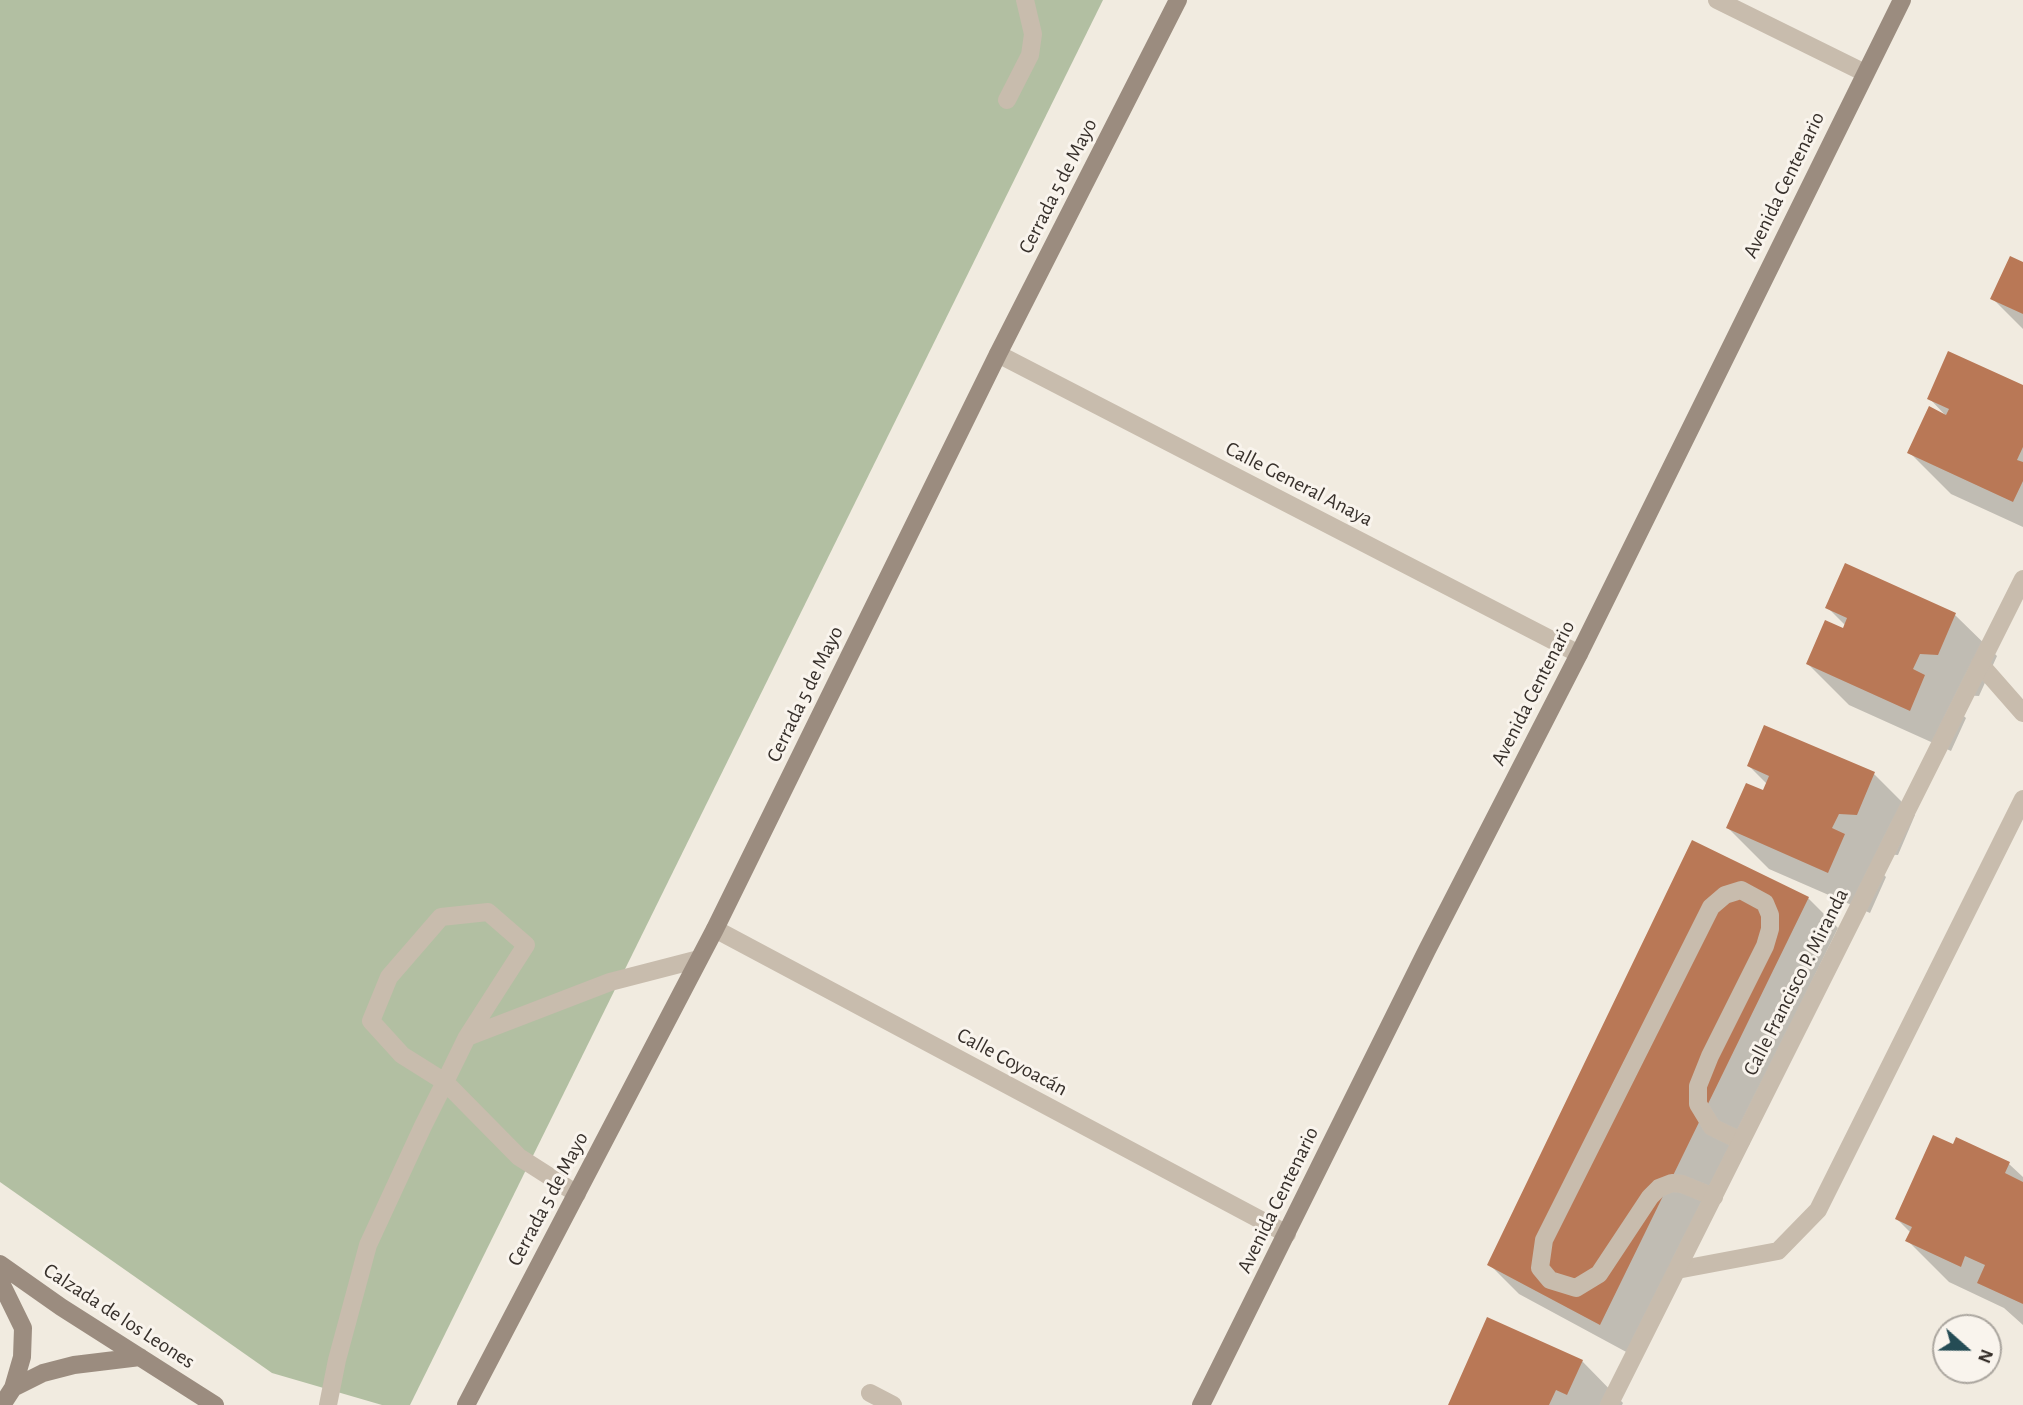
<!DOCTYPE html>
<meta charset="utf-8">
<style>
body{margin:0}
#map{position:relative;width:2023px;height:1405px;overflow:hidden;background:#f1ebe0;font-family:"Alegreya Sans",sans-serif}
canvas{display:block}
.north{position:absolute;left:1932px;top:1314px;width:70px;height:70px;box-sizing:border-box;background:#f9f4ed;border:2px solid #aba69f;border-radius:50%;rotate:111deg;font-size:19px;font-weight:700;line-height:28px;text-align:center;color:#37302b}
.north::after{content:'';display:block;margin:auto;width:24px;height:32px;background:#254c55;clip-path:polygon(50% 0,100% 100%,50% 72%,0 100%)}
</style>
<div id="map">
<canvas width="2023" height="1405"></canvas>
<div class="north">N</div>
</div>
<script>
const context = document.querySelector('canvas').getContext('2d');
context.lineJoin = 'round';
function fill(path, color) {
  context.fillStyle = color;
  context.fill(path, 'evenodd');
}
function toPath(rows) {
  const path = new Path2D();
  for (const r of rows) {
    path.moveTo(r[0], r[1]);
    for (let i = 2; i < r.length; i += 2) path.lineTo(r[i], r[i + 1]);
  }
  return path;
}
function strokePath(path, color, width, dash) {
  context.strokeStyle = color;
  context.lineWidth = width;
  context.lineCap = dash ? 'butt' : 'round';
  context.setLineDash(dash || []);
  context.stroke(path);
}
function drawText(font, color, halo, rows, align = 'center') {
  context.font = font + ' "Alegreya Sans",sans-serif';
  context.lineWidth = 6;
  context.setLineDash([]);
  context.textBaseline = 'middle';
  context.strokeStyle = halo;
  context.fillStyle = color;
  for (const [text, x, y, turn = 0] of rows) {
    context.save();
    context.translate(x, y);
    context.rotate((+turn || 0) * Math.PI / 180);
    context.textAlign = isNaN(turn) ? turn : align;
    if (halo) context.strokeText(text, 0, 0);
    context.fillText(text, 0, 0);
    context.restore();
  }
}
const green = toPath([
 [0,0,1103,0,410,1405,382,1405,272,1373,0,1182]
]);
const shadow = toPath([
 [2023,264,2023,329,1992,298],
 [2023,387,2023,527,1951,494,1909,452,1947,417,1929,398],
 [1846,565,1955,615,1997,656,1979,696,1961,695,1955,708,1966,718,1951,751,1849,705,1808,664,1846,626,1827,607],
 [1749,766,1874,774,1915,815,1898,855,1881,854,1875,866,1886,877,1870,913,1769,869,1728,828,1764,792,1768,785],
 [1808,898,1838,928,1630,1354,1519,1294,1489,1264],
 [2009,1164,2023,1177,2023,1325,2004,1308,1949,1282,1908,1241,1911,1233,1897,1219],
 [1582,1361,1623,1403,1622,1405,1450,1405]
]);
const building = toPath([
 [2010,256,2023,262,2023,314,1990,299],
 [1948,351,2023,385,2023,447,2017,460,2023,462,2023,481,2013,502,1907,453,1929,406,1946,415,1949,409,1927,399],
 [1845,563,1956,613,1938,655,1920,654,1913,669,1925,675,1910,711,1806,664,1825,620,1843,628,1847,618,1825,608],
 [1764,725,1875,772,1857,815,1839,814,1832,828,1845,834,1828,873,1726,828,1746,783,1763,790,1769,776,1747,766],
 [1692,840,1809,897,1600,1325,1487,1265],
 [1933,1135,1953,1144,1956,1137,2010,1162,2005,1173,2023,1182,2023,1304,1977,1283,1985,1265,1965,1256,1961,1267,1905,1241,1912,1227,1895,1219],
 [1487,1317,1583,1360,1567,1395,1556,1390,1549,1405,1448,1405]
]);
const service = toPath([
 [1007,100,1030,55,1033,34,1025,0],
 [1980,664,2023,713],
 [467,1037,610,982,699,959],
 [1714,1197,1682,1184,1672,1183,1659,1188,1650,1197,1599,1274,1576,1288,1550,1280,1540,1268,1544,1240,1711,907,1725,895,1741,890,1765,903,1770,915,1770,929,1765,946,1710,1056,1698,1086,1698,1104,1712,1127,1741,1141],
 [1677,1270,1778,1251,1818,1210,2023,799],
 [328,1405,337,1360,368,1245,423,1126,445,1082,467,1037,526,945,488,912,441,917,389,977,371,1021,402,1055,445,1082,519,1157,577,1194]
]);
const minor = toPath([
 [1717,0,1865,73],
 [998,354,1579,654],
 [715,929,1287,1234],
 [870,1393,893,1405]
]);
const tertiary = toPath([
 [1609,1405,2023,579]
]);
const secondary = toPath([
 [0,1264,61,1307,215,1405],
 [0,1281,23,1328,22,1357,13,1388,2,1405],
 [13,1388,43,1373,74,1365,140,1357],
 [466,1405,715,929,998,354,1178,0],
 [1201,1405,1427,950,1579,654,1902,0]
]);
const streetNames = [
 ["Avenida Centenario",1784,185,-64],
 ["Cerrada 5 de Mayo",1058,186,-63],
 ["Calle General Anaya",1299,484,27],
 ["Avenida Centenario",1533,693,-63],
 ["Cerrada 5 de Mayo",805,694,-64],
 ["Calle Francisco P. Miranda",1796,982,-63],
 ["Calle Coyoacán",1012,1062,28],
 ["Cerrada 5 de Mayo",548,1199,-62],
 ["Avenida Centenario",1278,1200,-64],
 ["Calzada de los Leones",119,1316,33]
];
fill(green, '#b2bfa2');
fill(shadow, '#0003');
fill(building, '#b97856');
strokePath(service, '#c8bcad', 18);
strokePath(minor, '#c8bcad', 18);
strokePath(tertiary, '#c8bcad', 18);
strokePath(secondary, '#9b8c7f', 18);
drawText('21px', '#37302b', '#f9f4ed', streetNames);
</script>
